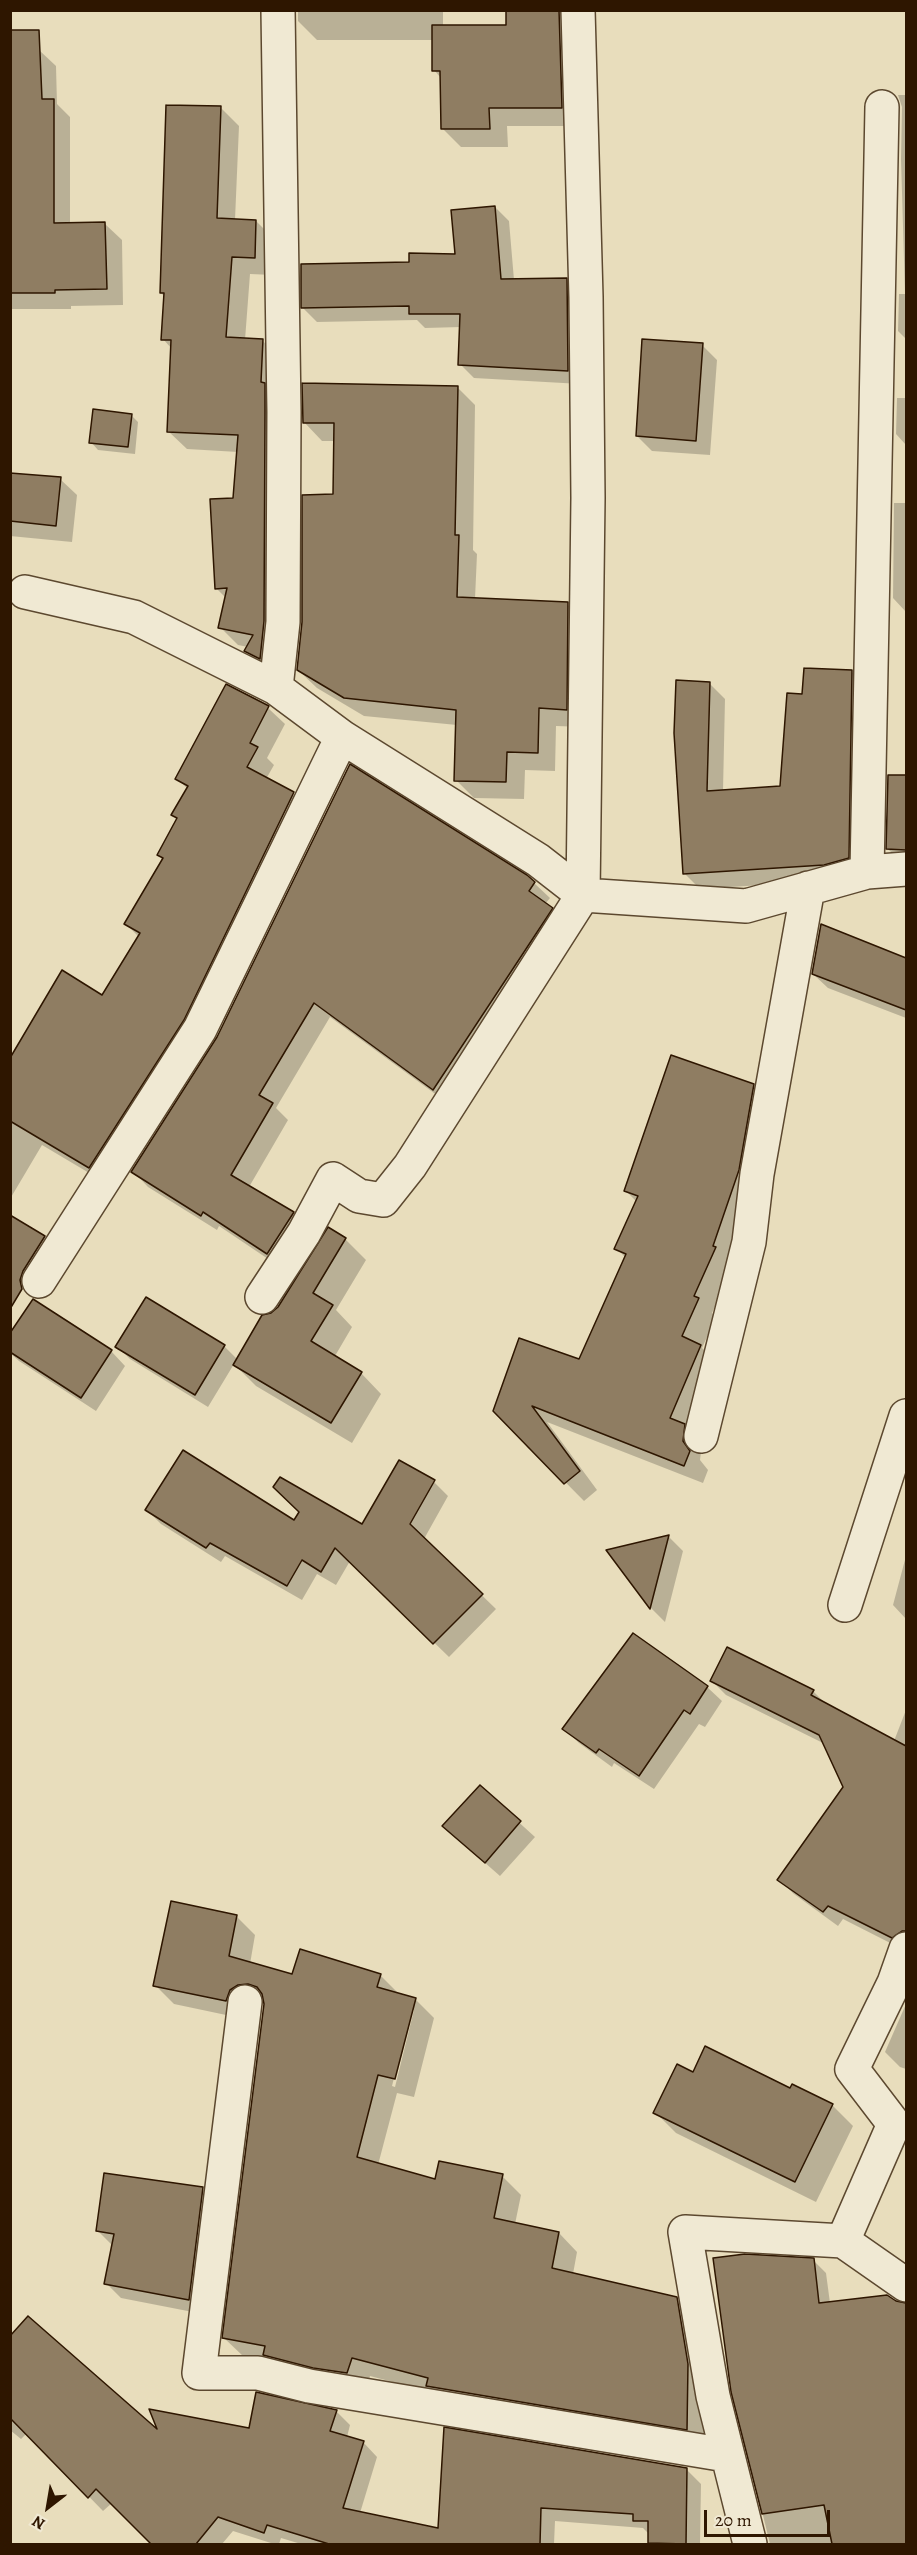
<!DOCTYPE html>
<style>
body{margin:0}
#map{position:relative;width:917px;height:2555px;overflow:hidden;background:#e8ddbc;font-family:Alegreya,serif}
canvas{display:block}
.frame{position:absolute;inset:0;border:12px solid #2e1600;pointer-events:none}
.north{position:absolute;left:18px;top:2477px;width:60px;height:60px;-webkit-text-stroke:4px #f0e9d3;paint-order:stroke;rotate:211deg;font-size:16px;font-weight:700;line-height:24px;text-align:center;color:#2e1600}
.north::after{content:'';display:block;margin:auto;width:21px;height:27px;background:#2e1600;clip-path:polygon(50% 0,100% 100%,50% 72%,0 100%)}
.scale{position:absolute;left:704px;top:2510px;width:126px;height:27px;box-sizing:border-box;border:3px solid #2e1600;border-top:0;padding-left:8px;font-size:18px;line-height:21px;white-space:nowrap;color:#2e1600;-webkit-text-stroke:4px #f0e9d3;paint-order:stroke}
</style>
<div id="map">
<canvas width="917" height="2555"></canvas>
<div class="frame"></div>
<div class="north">N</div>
<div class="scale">20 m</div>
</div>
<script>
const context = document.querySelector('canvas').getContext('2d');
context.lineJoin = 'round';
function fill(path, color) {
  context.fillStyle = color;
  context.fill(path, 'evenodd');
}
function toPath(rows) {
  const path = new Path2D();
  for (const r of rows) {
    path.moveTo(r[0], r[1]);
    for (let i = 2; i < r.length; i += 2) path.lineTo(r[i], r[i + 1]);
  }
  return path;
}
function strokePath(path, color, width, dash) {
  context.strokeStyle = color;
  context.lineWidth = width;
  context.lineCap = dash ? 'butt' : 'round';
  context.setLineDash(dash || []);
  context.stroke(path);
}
const shadow = toPath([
 [298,10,443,10,443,26,508,26,508,10,591,10,580,126,507,126,508,147,461,147,442,128,441,78,434,70,434,40,317,40,298,21],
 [39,50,56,66,57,104,70,117,70,224,105,224,122,240,123,305,71,306,71,309,10,309,10,51],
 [898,95,906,95,906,339,898,331,899,294,905,294,901,159,902,107],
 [221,108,239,126,235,220,256,221,274,239,273,275,250,274,245,340,262,340,280,359,264,669,246,651,248,647,238,645,220,627,226,598,216,588,235,500,238,452,187,449,168,431,172,349,163,339,165,297,161,293],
 [495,207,509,221,514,280,566,279,580,293,581,384,474,378,460,364,461,327,425,328,417,320,317,322,303,308,410,264,456,255],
 [702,345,717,360,710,455,652,451,637,436],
 [457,387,475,405,473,550,477,554,475,599,567,604,585,622,584,727,556,726,555,771,525,770,524,799,474,798,456,780,457,725,364,716,317,688,298,670,334,495,335,441,322,441,304,422],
 [897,398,906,398,906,445,896,434],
 [131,415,138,422,135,454,98,450,91,442],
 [10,474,60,479,77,495,72,542,10,536],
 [894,503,906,503,906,612,893,598],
 [852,672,868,688,864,873,840,880,700,889,684,873,709,683,725,699,723,791,782,787,804,695],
 [227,686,268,708,285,724,267,758,274,765,266,779,293,794,310,810,106,1183,42,1145,10,1199,10,1064,102,997,139,937,126,924,163,860,159,855,178,819,173,815,188,789,177,779],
 [889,776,906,777,906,867,888,849],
 [534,883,550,898,545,904,567,924,449,1104,330,1017,276,1108,288,1120,249,1187,293,1213,309,1228,283,1269,219,1226,217,1230,148,1187,133,1171,218,1038],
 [822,927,906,959,906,1018,828,988,813,974],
 [753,1085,772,1103,733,1266,712,1313,716,1317,702,1348,719,1364,702,1444,700,1460,708,1470,703,1483,547,1422,597,1490,584,1501,495,1411,580,1361,626,1258,616,1248,637,1202,625,1190],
 [10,1217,45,1237,61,1254,38,1293,10,1277],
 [329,1229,345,1239,366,1260,336,1310,352,1327,335,1356,361,1373,381,1394,352,1443,256,1386,234,1364,208,1407,130,1359,117,1346,224,1346,238,1360,279,1308],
 [10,1336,111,1351,125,1366,96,1411,19,1361,10,1353],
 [434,1482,448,1496,424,1539,496,1609,449,1657,350,1561,336,1585,317,1574,302,1600,225,1556,221,1562,161,1524,147,1510,362,1526],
 [669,1537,683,1551,665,1622,651,1608,609,1551],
 [906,1556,906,1619,893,1605],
 [712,1681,813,1691,828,1706,894,1741,906,1710,906,1951,843,1919,838,1926,794,1894,779,1880,844,1787,825,1744,726,1695],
 [707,1687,722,1701,705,1727,699,1724,654,1789,614,1763,612,1767,579,1743,564,1729],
 [480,1787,535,1837,500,1876,459,1840],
 [172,1903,237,1917,255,1935,250,1964,293,1976,380,1975,400,1995,415,1999,434,2018,414,2097,397,2093,378,2165,436,2181,502,2176,521,2195,515,2224,559,2233,577,2252,573,2274,676,2298,695,2317,707,2383,706,2447,435,2393,370,2376,366,2391,272,2362,243,2356,224,2338,265,2002,257,2003,245,2019,174,2004,155,1985],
 [411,2010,414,2010,395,2087,392,2086],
 [906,2004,906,2069,900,2067,885,2052],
 [693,2074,791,2090,832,2105,853,2126,816,2202,676,2133,655,2112],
 [202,2189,217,2203,203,2314,121,2298,106,2283,113,2246,98,2231],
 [813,2260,826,2273,830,2303,906,2305,906,2544,770,2544,733,2392],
 [10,2338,160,2434,250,2430,336,2411,350,2425,347,2437,363,2442,377,2457,360,2513,440,2529,686,2469,701,2484,700,2544,652,2544,650,2535,643,2528,555,2521,554,2544,301,2544,281,2538,279,2544,274,2544,233,2531,222,2544,153,2544,112,2503,103,2511,27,2433,21,2439,10,2430]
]);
const building = toPath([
 [506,10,559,10,562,108,489,108,490,129,441,129,440,71,432,71,432,25,506,25,506,10],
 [10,30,39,30,42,99,54,99,54,223,105,222,107,289,55,290,55,293,10,293,10,30],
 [166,105,221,106,217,218,256,220,255,258,232,257,226,337,263,339,261,382,265,383,265,412,264,621,260,659,244,651,253,635,218,628,227,588,215,589,210,499,233,498,238,435,167,432,171,340,161,340,164,293,160,293,166,105],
 [495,206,501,279,567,278,568,371,458,365,460,314,409,314,409,306,301,308,301,264,409,262,409,253,455,254,451,210,495,206],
 [642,339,703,343,696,441,636,436,642,339],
 [302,383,458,386,455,535,459,535,457,597,568,602,567,710,539,708,538,753,507,752,506,782,454,781,456,710,344,698,297,670,302,622,302,495,333,494,334,423,303,423,302,383],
 [93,409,132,414,128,447,89,443,93,409],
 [10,473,61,477,56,526,10,521,10,473],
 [804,668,852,670,849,858,824,865,683,874,674,733,676,680,710,682,707,791,780,786,787,693,802,694,804,668],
 [226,684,269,706,250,743,258,747,247,767,294,792,184,1020,89,1168,10,1121,10,1058,62,970,102,995,140,933,124,924,163,858,157,855,177,818,171,815,188,786,175,779,226,684],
 [350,764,527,875,535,882,529,891,553,908,433,1090,314,1003,259,1095,273,1103,231,1175,294,1212,267,1254,203,1212,201,1216,131,1172,217,1037,350,764],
 [888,775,906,775,906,850,886,849,888,775],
 [821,924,906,958,906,1010,812,974,821,924],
 [671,1055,754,1084,739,1170,713,1246,716,1247,694,1296,699,1298,682,1336,701,1345,670,1418,685,1424,683,1441,690,1451,684,1466,532,1406,580,1471,564,1484,493,1411,519,1338,579,1359,626,1254,614,1249,638,1196,624,1191,671,1055],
 [10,1215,45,1236,23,1271,20,1280,22,1289,10,1309,10,1215],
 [328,1227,346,1238,313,1293,333,1305,311,1341,362,1372,331,1423,233,1365,262,1315,271,1313,278,1307,328,1227],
 [146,1297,225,1345,195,1395,115,1347,146,1297],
 [33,1299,112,1350,81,1398,10,1352,10,1333,33,1299],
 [183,1450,294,1520,299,1512,273,1487,280,1477,362,1524,399,1460,435,1480,410,1524,483,1594,433,1644,335,1548,321,1572,302,1560,287,1586,210,1543,206,1548,145,1510,183,1450],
 [669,1535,650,1609,606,1550,669,1535],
 [633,1633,708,1686,690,1714,684,1710,639,1776,599,1749,596,1753,562,1729,633,1633],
 [727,1647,814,1690,811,1695,906,1746,906,1931,902,1931,892,1938,828,1906,823,1912,777,1880,843,1787,819,1735,710,1681,727,1647],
 [480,1785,521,1821,485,1863,442,1826,480,1785],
 [171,1901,237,1915,229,1956,292,1974,300,1949,381,1974,377,1987,416,1998,395,2079,378,2075,357,2157,435,2179,439,2161,503,2174,494,2218,559,2232,552,2268,677,2297,688,2364,687,2430,426,2386,428,2378,352,2358,347,2373,313,2368,263,2355,265,2346,222,2338,264,2004,262,1994,257,1987,248,1984,238,1985,230,1990,226,2001,153,1986,171,1901],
 [705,2046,790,2088,792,2084,833,2104,795,2182,653,2113,677,2064,693,2072,705,2046],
 [104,2173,203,2187,189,2300,104,2284,114,2234,96,2231,104,2173],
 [745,2254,814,2258,819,2303,887,2295,896,2301,906,2303,906,2544,832,2544,824,2505,762,2514,731,2392,713,2258,745,2254],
 [28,2316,157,2429,149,2409,249,2428,256,2392,337,2410,330,2431,364,2441,343,2508,438,2528,444,2427,687,2468,686,2544,648,2543,648,2521,633,2521,633,2514,541,2508,540,2544,329,2544,267,2525,264,2533,218,2517,196,2544,151,2544,96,2489,88,2498,10,2418,10,2336,28,2316]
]);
const street = toPath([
 [25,592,134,617,276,688,342,737,538,860,583,895,746,906,867,872,906,869],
 [276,688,283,622,284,412,278,10],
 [867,872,882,107],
 [39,1281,200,1029,342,737],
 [262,1297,304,1233,333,1179,359,1196,383,1200,410,1166,583,895,588,498,586,297,578,10],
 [701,1436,749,1242,757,1174,808,888],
 [845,1605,906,1416],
 [245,2002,199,2373,258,2373,309,2386,726,2455],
 [843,2241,894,2124,852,2069,894,1983,906,1949],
 [750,2544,713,2396,685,2232,843,2241,906,2285]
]);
fill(shadow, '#0003');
fill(building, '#8f7d62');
strokePath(building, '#2e1600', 1.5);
strokePath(street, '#5c482f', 36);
strokePath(street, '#f0e9d3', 33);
</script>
